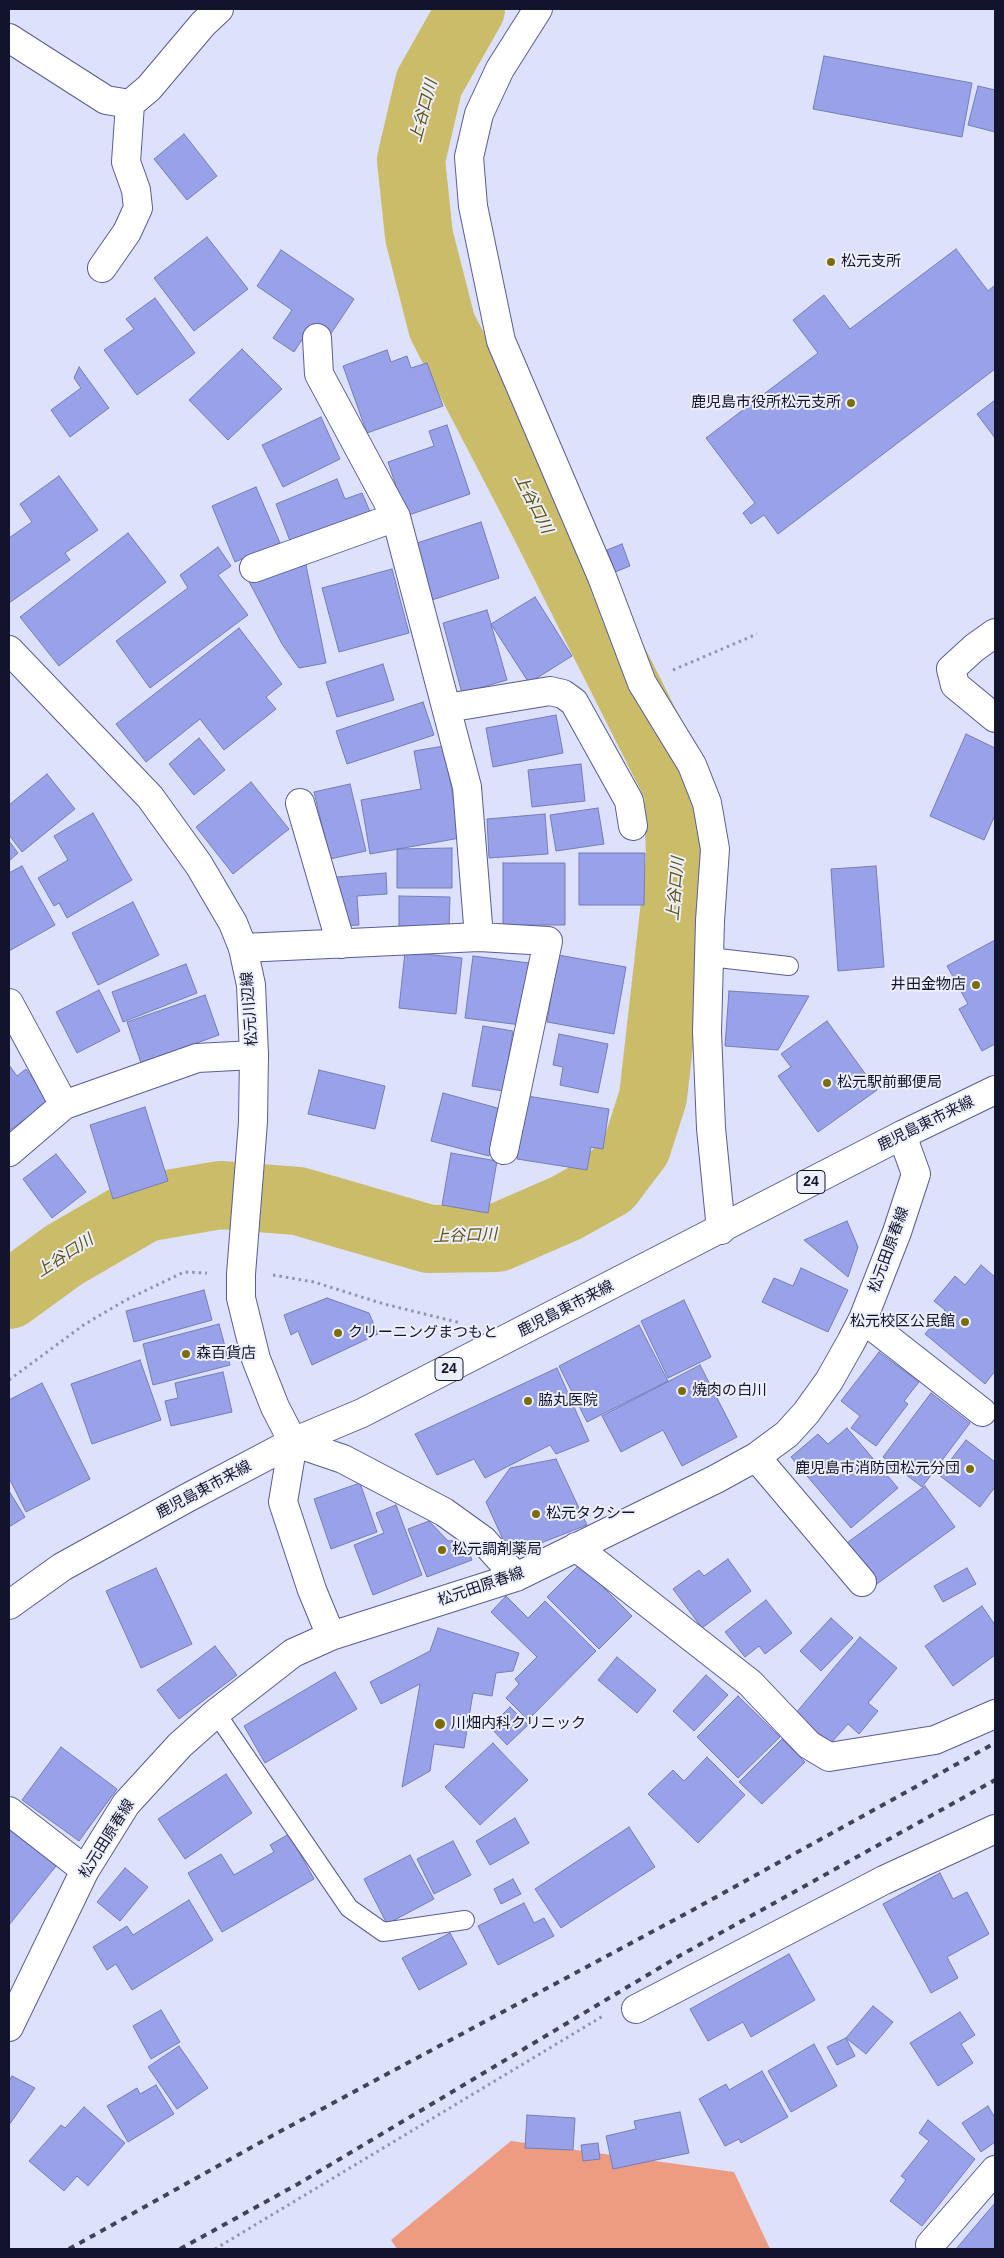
<!DOCTYPE html>
<meta charset="utf-8">
<style>
body{margin:0}
#map{position:relative;width:1004px;height:2258px;overflow:hidden;background:#dde1fb;font-family:Arial,sans-serif}
canvas{display:block}
.frame{position:absolute;inset:0;border:10px solid #12142b;pointer-events:none}
</style>
<div id="map">
<canvas width="1004" height="2258"></canvas>
<div class="frame"></div>
</div>
<script>
const context = document.querySelector('canvas').getContext('2d');
context.lineJoin = 'round';
function fill(path, color) {
  context.fillStyle = color;
  context.fill(path, 'evenodd');
}
function toPath(rows) {
  const path = new Path2D();
  for (const r of rows) {
    path.moveTo(r[0], r[1]);
    for (let i = 2; i < r.length; i += 2) path.lineTo(r[i], r[i + 1]);
  }
  return path;
}
function strokePath(path, color, width, dash) {
  context.strokeStyle = color;
  context.lineWidth = width;
  context.lineCap = dash ? 'butt' : 'round';
  context.setLineDash(dash || []);
  context.stroke(path);
}
function drawText(font, color, halo, rows, align = 'center') {
  context.font = font + ' Arial,"Noto Sans JP",sans-serif';
  context.lineWidth = 4;
  context.setLineDash([]);
  context.textBaseline = 'middle';
  context.strokeStyle = halo;
  context.fillStyle = color;
  for (const [text, x, y, turn = 0] of rows) {
    context.save();
    context.translate(x, y);
    context.rotate((+turn || 0) * Math.PI / 180);
    context.textAlign = isNaN(turn) ? turn : align;
    if (halo) context.strokeText(text, 0, 0);
    context.fillText(text, 0, 0);
    context.restore();
  }
}
const forest = toPath([
 [511,2141,734,2172,770,2249,397,2249,391,2240]
]);
const river = toPath([
 [9,1295,64,1255,145,1208,220,1195,298,1201,429,1239,497,1238,566,1208,609,1184,637,1147,653,1097,680,859,678,789,541,517,442,326,419,236,411,160,429,83,471,9]
]);
const building = toPath([
 [824,56,972,83,962,137,813,109,824,56],
 [978,86,995,90,995,132,968,125,978,86],
 [184,134,217,176,187,200,154,159,184,134],
 [207,237,248,289,194,331,154,278,207,237],
 [956,249,988,291,995,285,995,369,778,534,764,515,751,524,743,513,755,503,706,438,818,353,793,320,824,295,850,329,956,249],
 [281,250,354,299,328,338,311,326,294,352,273,338,292,310,257,286,281,250],
 [155,298,195,353,137,395,104,350,134,329,126,319,155,298],
 [242,349,282,389,228,440,189,400,242,349],
 [387,350,391,362,407,356,411,368,427,363,443,406,367,433,343,366,387,350],
 [79,367,109,408,70,437,51,410,81,388,74,378,79,367],
 [995,400,995,438,977,414,995,400],
 [321,417,340,459,283,487,262,445,321,417],
 [447,425,470,494,406,516,388,462,434,446,429,431,447,425],
 [59,476,98,530,65,553,70,560,9,603,9,538,32,522,20,504,59,476],
 [337,479,345,499,362,493,371,514,292,546,276,504,337,479],
 [256,487,280,543,235,562,212,506,256,487],
 [481,522,499,578,432,600,414,544,481,522],
 [128,533,166,582,59,666,20,617,128,533],
 [622,544,630,566,615,572,607,550,622,544],
 [218,547,231,566,218,575,248,615,150,688,116,641,188,588,180,575,218,547],
 [306,565,326,663,299,668,282,644,246,576,306,565],
 [392,569,409,633,339,652,322,588,392,569],
 [535,597,572,656,529,683,491,624,535,597],
 [487,610,507,680,462,693,443,623,487,610],
 [239,628,282,684,266,697,276,709,224,750,200,719,146,762,116,724,239,628],
 [383,664,394,700,337,717,326,682,383,664],
 [423,702,434,735,347,764,336,731,423,702],
 [556,715,563,753,493,767,486,728,556,715],
 [966,734,995,748,995,815,984,840,930,816,966,734],
 [199,738,225,770,194,795,169,764,199,738],
 [444,746,460,838,370,854,361,800,421,789,414,751,444,746],
 [581,764,585,801,532,807,528,770,581,764],
 [47,774,75,809,22,852,9,835,9,805,47,774],
 [251,782,289,829,233,874,196,827,251,782],
 [350,784,366,851,330,859,314,792,350,784],
 [598,808,604,844,556,851,550,815,598,808],
 [93,813,132,880,67,918,59,903,54,906,38,878,68,860,54,836,93,813],
 [545,814,548,854,489,858,487,819,545,814],
 [9,841,18,853,9,861,9,841],
 [452,848,452,888,397,888,397,849,452,848],
 [579,853,645,853,644,905,579,905,579,853],
 [503,863,565,863,565,925,503,925,503,863],
 [22,866,55,925,9,951,9,873,22,866],
 [876,866,884,967,838,971,831,869,876,866],
 [386,873,387,894,357,896,359,925,342,926,337,877,386,873],
 [399,896,450,897,449,927,399,926,399,896],
 [133,902,159,955,98,985,72,933,133,902],
 [995,940,995,1044,982,1051,959,1009,968,1004,947,966,995,940],
 [405,952,462,958,456,1014,399,1008,405,952],
 [558,955,626,967,614,1034,547,1022,558,955],
 [473,956,529,963,521,1025,465,1018,473,956],
 [186,964,197,993,123,1022,112,992,186,964],
 [99,990,120,1031,77,1053,56,1012,99,990],
 [729,991,809,996,778,1050,725,1046,729,991],
 [205,995,219,1035,141,1063,127,1022,205,995],
 [827,1021,877,1090,818,1132,778,1076,791,1067,781,1054,827,1021],
 [483,1026,513,1031,503,1091,472,1086,483,1026],
 [559,1034,608,1044,598,1093,560,1085,563,1067,553,1065,559,1034],
 [9,1065,17,1076,26,1069,49,1101,9,1131,9,1065],
 [319,1070,385,1086,375,1129,308,1114,319,1070],
 [443,1093,501,1109,489,1156,431,1141,443,1093],
 [527,1096,609,1109,603,1149,591,1147,587,1170,517,1159,527,1096],
 [145,1107,168,1181,113,1199,90,1125,145,1107],
 [451,1153,497,1161,488,1213,442,1205,451,1153],
 [56,1154,86,1192,52,1218,23,1179,56,1154],
 [847,1221,858,1247,848,1277,804,1240,847,1221],
 [981,1265,995,1277,995,1371,985,1384,925,1334,945,1310,934,1301,955,1276,965,1285,981,1265],
 [801,1268,848,1290,828,1332,762,1302,774,1278,793,1286,801,1268],
 [204,1290,212,1320,134,1342,126,1311,204,1290],
 [327,1298,369,1313,378,1334,312,1365,298,1331,291,1335,284,1315,327,1298],
 [684,1300,711,1357,668,1378,641,1321,684,1300],
 [219,1324,230,1365,153,1385,143,1344,219,1324],
 [639,1325,668,1381,587,1422,559,1366,639,1325],
 [879,1352,919,1382,904,1401,908,1404,876,1446,851,1428,860,1416,841,1401,879,1352],
 [140,1360,161,1420,92,1444,71,1384,140,1360],
 [700,1365,737,1437,682,1466,663,1430,621,1452,602,1416,700,1365],
 [557,1368,589,1441,556,1454,550,1445,485,1478,474,1459,437,1475,415,1434,557,1368],
 [223,1372,232,1412,171,1426,165,1401,178,1398,175,1383,223,1372],
 [42,1383,90,1479,26,1512,9,1478,9,1400,42,1383],
 [931,1393,970,1423,922,1487,883,1457,931,1393],
 [847,1428,898,1488,851,1528,791,1457,818,1434,828,1444,847,1428],
 [966,1440,995,1462,995,1487,980,1507,939,1475,966,1440],
 [556,1459,587,1525,510,1555,486,1502,510,1468,556,1459],
 [360,1483,377,1532,331,1549,314,1499,360,1483],
 [925,1486,955,1527,874,1586,844,1545,925,1486],
 [9,1491,25,1517,9,1527,9,1491],
 [396,1505,422,1575,373,1595,354,1545,384,1533,376,1513,396,1505],
 [429,1521,448,1541,464,1540,472,1560,427,1577,408,1529,429,1521],
 [728,1559,751,1591,702,1628,673,1589,699,1570,704,1576,728,1559],
 [580,1564,632,1616,599,1649,547,1597,580,1564],
 [156,1568,192,1644,141,1668,106,1591,156,1568],
 [967,1568,976,1584,943,1602,934,1586,967,1568],
 [506,1596,528,1618,545,1601,596,1651,528,1720,506,1698,519,1684,515,1679,537,1657,491,1612,506,1596],
 [766,1600,792,1633,765,1654,759,1646,745,1657,725,1632,766,1600],
 [982,1606,995,1625,995,1655,953,1686,925,1646,982,1606],
 [831,1618,853,1638,821,1671,800,1651,831,1618],
 [438,1628,519,1653,513,1671,496,1673,492,1696,473,1693,464,1748,434,1744,430,1771,402,1787,420,1684,381,1704,370,1682,430,1651,438,1628],
 [860,1637,897,1668,868,1703,878,1711,859,1734,848,1724,831,1743,795,1714,860,1637],
 [215,1646,237,1675,179,1719,157,1690,215,1646],
 [617,1657,656,1690,637,1713,598,1680,617,1657],
 [335,1672,357,1709,265,1763,244,1726,335,1672],
 [706,1675,728,1695,694,1731,673,1711,706,1675],
 [738,1696,780,1737,738,1778,697,1737,738,1696],
 [510,1707,528,1725,507,1745,490,1727,510,1707],
 [782,1739,805,1762,762,1804,739,1782,782,1739],
 [493,1743,528,1780,480,1825,445,1787,493,1743],
 [61,1747,117,1789,79,1841,22,1800,61,1747],
 [707,1757,745,1795,698,1843,648,1794,673,1770,684,1781,707,1757],
 [226,1774,252,1813,185,1859,158,1819,226,1774],
 [515,1818,529,1843,490,1865,476,1841,515,1818],
 [629,1827,655,1867,561,1928,535,1889,629,1827],
 [9,1828,56,1866,9,1925,9,1828],
 [289,1834,314,1879,222,1932,188,1873,221,1854,234,1875,274,1852,270,1845,289,1834],
 [453,1841,471,1875,434,1894,417,1859,453,1841],
 [410,1855,434,1899,387,1924,364,1879,410,1855],
 [125,1868,148,1887,120,1921,97,1902,125,1868],
 [940,1873,953,1899,967,1892,989,1934,947,1957,958,1978,931,1993,883,1904,940,1873],
 [513,1879,521,1894,501,1904,494,1889,513,1879],
 [189,1900,213,1940,132,1990,116,1964,107,1970,93,1947,127,1926,133,1935,189,1900],
 [524,1903,534,1923,544,1918,554,1936,498,1965,478,1926,524,1903],
 [450,1933,467,1964,419,1990,402,1958,450,1933],
 [789,1954,815,2000,751,2037,743,2022,708,2041,690,2009,789,1954],
 [873,2006,893,2022,866,2054,846,2038,873,2006],
 [161,2010,180,2042,151,2059,133,2026,161,2010],
 [960,2012,975,2035,961,2044,973,2063,938,2086,910,2043,960,2012],
 [846,2038,855,2056,837,2065,827,2047,846,2038],
 [814,2044,837,2086,791,2112,768,2071,814,2044],
 [179,2046,208,2088,177,2109,148,2067,179,2046],
 [762,2071,788,2117,741,2143,739,2139,725,2146,699,2099,726,2084,729,2090,762,2071],
 [12,2076,35,2088,9,2125,9,2081,12,2076],
 [156,2085,174,2114,128,2142,107,2106,137,2088,140,2094,156,2085],
 [988,2106,995,2118,995,2142,981,2152,962,2123,988,2106],
 [84,2107,125,2143,88,2186,77,2176,64,2191,29,2161,61,2125,65,2128,84,2107],
 [680,2112,689,2153,613,2169,606,2136,636,2129,634,2121,680,2112],
 [527,2115,575,2118,573,2150,525,2148,527,2115],
 [928,2120,975,2159,922,2226,890,2201,906,2180,901,2176,929,2141,919,2133,928,2120],
 [598,2143,600,2159,583,2161,581,2145,598,2143],
 [995,2203,995,2249,956,2249,995,2203]
]);
const path = toPath([
 [673,670,757,634],
 [273,1275,314,1282,384,1304,461,1323],
 [9,1380,85,1324,126,1300,184,1272,207,1273],
 [215,2249,603,2016]
]);
const service = toPath([
 [709,957,789,966],
 [216,1713,349,1908,383,1932,465,1920]
]);
const minor = toPath([
 [538,9,500,69,479,114,469,157,473,206,501,341,602,577,642,683,692,765,707,803,715,849,710,921,707,1032,711,1128,721,1230],
 [9,38,106,100,130,104,149,88,203,24,219,9],
 [102,268,127,232,138,208,136,190,126,162,130,104],
 [254,568,396,517],
 [995,633,974,648,951,669,955,685,995,718],
 [447,708,550,691,563,694,574,702,629,801,633,826],
 [300,803,341,944],
 [479,937,548,941,504,1150],
 [243,948,479,937,467,787,396,517,319,374,317,338],
 [9,1003,64,1105],
 [9,1152,64,1105,197,1058,254,1055],
 [863,1319,982,1412],
 [756,1457,862,1582],
 [576,1547,750,1683,809,1745,829,1757,935,1740,995,1714],
 [331,1636,312,1590,283,1502,293,1442,343,1459,444,1512,483,1540,516,1577],
 [9,1811,85,1870],
 [636,2009,884,1880,995,1829],
 [9,2027,85,1870,126,1804,180,1745,216,1713,293,1653,331,1636,516,1577,716,1479,756,1457,787,1434,806,1413,829,1381,851,1342,863,1319,897,1232,916,1174,902,1135],
 [930,2245,995,2170]
]);
const secondary = toPath([
 [9,650,150,797,199,865,233,923,243,948,251,985,254,1055,253,1122,241,1274,241,1298,256,1359,275,1407,293,1442]
]);
const primary = toPath([
 [9,1605,62,1567,187,1498,293,1442,362,1413,902,1135,995,1090]
]);
const rail = toPath([
 [69,2249,279,2132,689,1912,995,1743],
 [180,2249,298,2184,681,1955,995,1780]
]);
const markers = [
 [831,262,5,"#7d6d09"],
 [851,403,5,"#7d6d09"],
 [976,985,5,"#7d6d09"],
 [827,1083,5,"#7d6d09"],
 [965,1322,5,"#7d6d09"],
 [338,1333,5,"#7d6d09"],
 [186,1354,5,"#7d6d09"],
 [682,1391,5,"#7d6d09"],
 [528,1401,5,"#7d6d09"],
 [970,1469,5,"#7d6d09"],
 [536,1514,5,"#7d6d09"],
 [442,1550,5,"#7d6d09"],
 [440,1724,6,"#7d6d09"]
];
const shields = [
 [811,1182,28],
 [449,1369,28]
];
const shieldNames = [
 ["24",811,1182],
 ["24",449,1369]
];
const poiNames = [
 ["松元支所",841,262],
 ["鹿児島市役所松元支所",841,403,"right"],
 ["井田金物店",966,985,"right"],
 ["松元駅前郵便局",837,1083],
 ["松元校区公民館",955,1322,"right"],
 ["クリーニングまつもと",348,1333],
 ["森百貨店",196,1354],
 ["焼肉の白川",692,1391],
 ["脇丸医院",538,1401],
 ["鹿児島市消防団松元分団",960,1469,"right"],
 ["松元タクシー",546,1514],
 ["松元調剤薬局",452,1550],
 ["川畑内科クリニック",451,1724]
];
const streetNames = [
 ["松元川辺線",250,1009,-94],
 ["鹿児島東市来線",926,1124,-26],
 ["松元田原春線",889,1250,-70],
 ["鹿児島東市来線",566,1309,-27],
 ["鹿児島東市来線",204,1490,-28],
 ["松元田原春線",481,1587,-19],
 ["松元田原春線",107,1839,-58]
];
const waterNames = [
 ["上谷口川",424,111,-75],
 ["上谷口川",533,504,63],
 ["上谷口川",676,889,-85],
 ["上谷口川",465,1236,-2],
 ["上谷口川",65,1256,-33]
];
fill(forest, '#ed9b81');
strokePath(river, '#cbbc69', 68);
fill(building, '#99a1e9');
strokePath(building, '#767cb8', 1);
strokePath(service, '#595d97', 20);
strokePath(minor, '#595d97', 30);
strokePath(secondary, '#595d97', 30);
strokePath(primary, '#595d97', 30);
strokePath(path, '#9194ad', 3, [2.5, 4]);
strokePath(service, '#fff', 18);
strokePath(minor, '#fff', 28);
strokePath(secondary, '#fff', 28);
strokePath(primary, '#fff', 28);
strokePath(rail, '#40435a', 4, [6, 6]);
for (const [x, y, r, color] of markers) {
  const dot = new Path2D();
  dot.arc(x, y, r, 0, 2 * Math.PI);
  context.fillStyle = color;
  context.fill(dot);
  strokePath(dot, '#edeffc', 2);
}
for (const [x, y, w] of shields) {
  const box = new Path2D();
  box.roundRect(x - w / 2, y - 11.5, w, 23, 4);
  context.fillStyle = '#edeffc';
  context.fill(box);
  strokePath(box, '#12142b', 1);
}
drawText('bold 14px', '#12142b', null, shieldNames);
drawText('15px', '#12142b', '#edeffc', poiNames, 'left');
drawText('15px', '#12142b', '#edeffc', streetNames);
drawText('italic 16px', '#5b5010', '#edeffc', waterNames);
</script>
